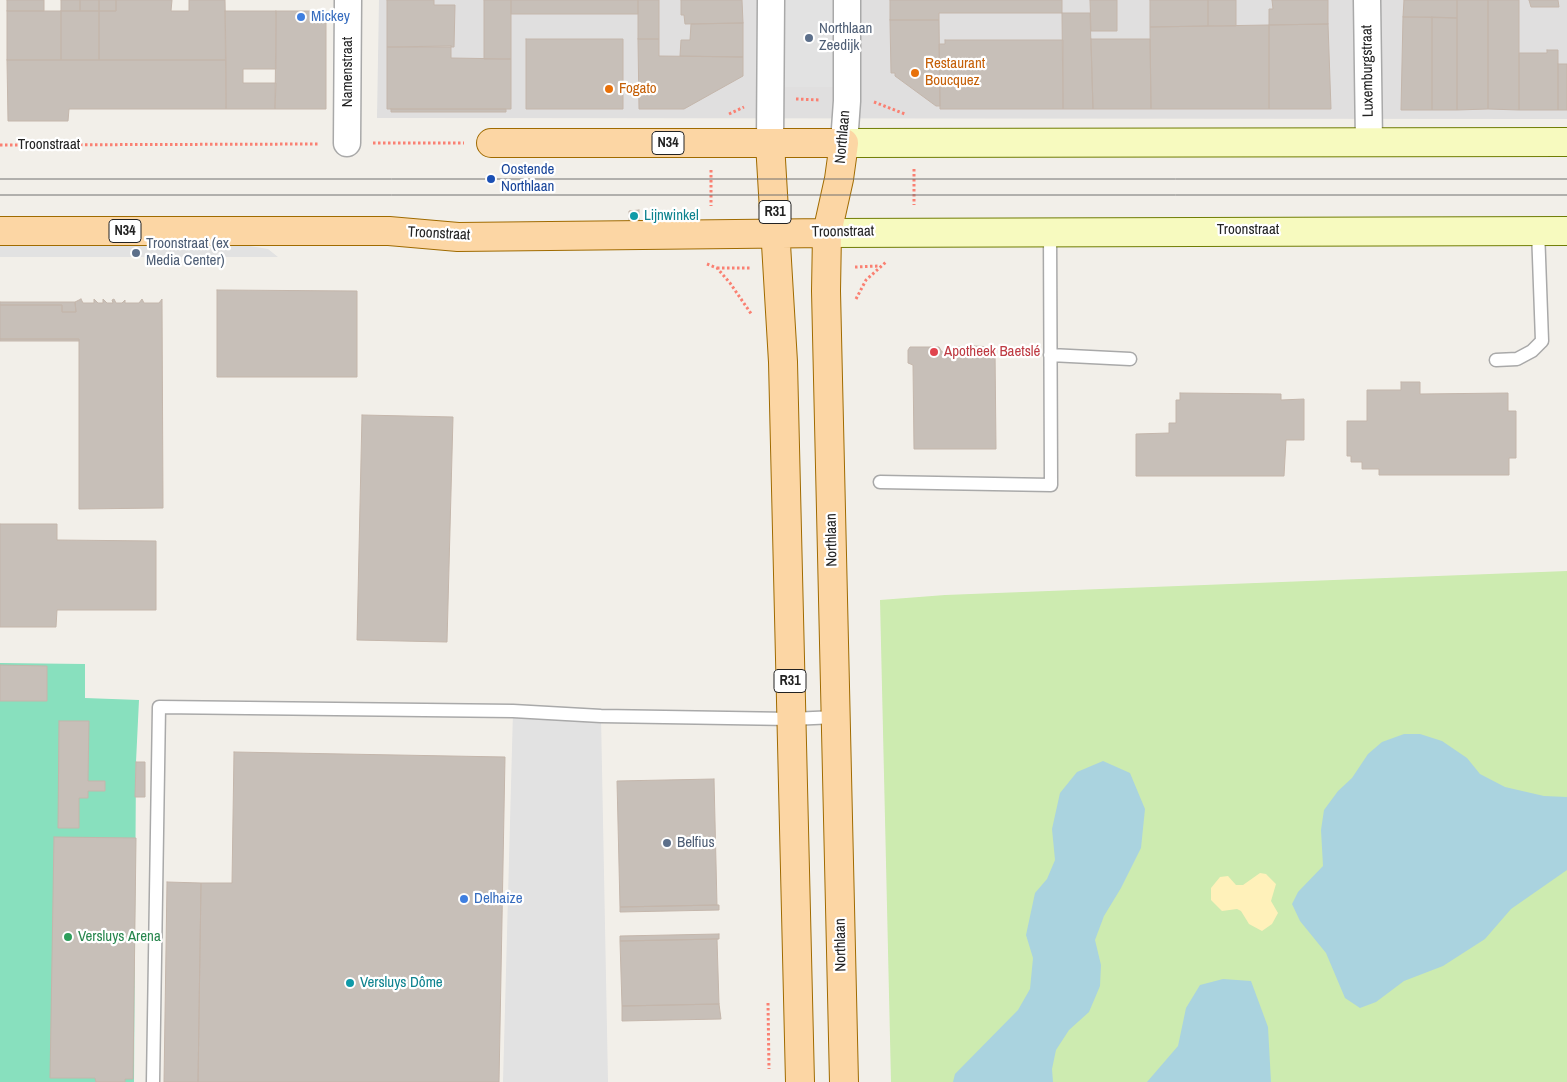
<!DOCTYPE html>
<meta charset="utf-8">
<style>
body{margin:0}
canvas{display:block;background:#f2efe9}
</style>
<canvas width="1567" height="1082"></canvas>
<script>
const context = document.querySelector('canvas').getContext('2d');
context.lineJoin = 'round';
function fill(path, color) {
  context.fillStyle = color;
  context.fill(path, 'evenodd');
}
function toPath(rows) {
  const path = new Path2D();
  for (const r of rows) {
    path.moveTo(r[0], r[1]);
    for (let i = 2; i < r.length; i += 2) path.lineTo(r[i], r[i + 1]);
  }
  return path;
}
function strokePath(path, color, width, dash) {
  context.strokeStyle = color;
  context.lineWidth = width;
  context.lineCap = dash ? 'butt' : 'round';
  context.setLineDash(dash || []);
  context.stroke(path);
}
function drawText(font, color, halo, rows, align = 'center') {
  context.font = font + ' "Archivo Narrow",sans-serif';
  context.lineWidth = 4.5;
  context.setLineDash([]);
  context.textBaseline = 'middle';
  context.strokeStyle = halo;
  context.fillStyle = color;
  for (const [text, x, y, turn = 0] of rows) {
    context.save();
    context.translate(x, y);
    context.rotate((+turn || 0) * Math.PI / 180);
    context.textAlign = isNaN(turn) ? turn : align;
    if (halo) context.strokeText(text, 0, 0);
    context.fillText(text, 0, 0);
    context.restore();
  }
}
const residential = toPath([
 [379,0,1567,0,1567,119,377,118]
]);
const grass = toPath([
 [1567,571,1567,1082,891,1082,880,600,945,595]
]);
const sand = toPath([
 [1260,873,1266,874,1276,884,1271,901,1278,913,1272,924,1262,931,1249,924,1241,911,1237,909,1222,911,1211,900,1211,888,1220,877,1228,876,1236,885,1243,885]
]);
const pitch = toPath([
 [0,663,85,664,85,698,139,700,136,762,134,1082,0,1082]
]);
const parking = toPath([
 [771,0,847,0,846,87,770,87],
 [0,245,244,245,268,249,278,257,0,257],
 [513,711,601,716,608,1082,503,1082]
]);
const water = toPath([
 [1404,734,1420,734,1442,741,1467,758,1480,774,1505,787,1544,796,1567,797,1567,870,1511,909,1485,939,1443,966,1404,981,1376,1002,1360,1008,1345,998,1326,953,1300,921,1292,904,1298,892,1323,866,1321,830,1324,810,1338,791,1352,778,1368,754,1382,742],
 [1103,761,1130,773,1145,809,1141,848,1121,888,1104,916,1095,940,1101,965,1100,986,1089,1012,1069,1030,1056,1050,1052,1069,1053,1082,953,1082,955,1074,1018,1010,1030,989,1033,958,1026,935,1035,893,1047,879,1055,860,1052,829,1060,793,1077,772],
 [1223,979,1251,981,1268,1027,1271,1082,1147,1082,1178,1046,1186,1008,1200,985]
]);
const building = toPath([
 [7,0,44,0,44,11,7,11,7,0],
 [61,0,80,0,80,11,61,11,61,0],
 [80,0,99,0,99,11,80,11,80,0],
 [99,0,116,0,116,11,99,11,99,0],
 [116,0,172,0,171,11,189,11,189,0,225,0,226,60,99,60,99,11,116,11,116,0],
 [387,0,434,0,434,5,455,5,454,47,387,47,387,0],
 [484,0,511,0,511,59,484,59,484,0],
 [511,0,638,0,638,14,511,14,511,0],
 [638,0,659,0,659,39,638,39,638,0],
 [681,0,742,0,743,23,685,24,684,15,681,15,681,0],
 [890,0,1062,0,1062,13,939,13,939,20,890,20,890,0],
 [1090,0,1117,0,1117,31,1091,31,1090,0],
 [1150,0,1208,0,1208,26,1150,27,1150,0],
 [1208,0,1236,0,1236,26,1208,26,1208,0],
 [1272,0,1328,0,1328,24,1269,25,1269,9,1273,9,1272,0],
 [1404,0,1457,0,1457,18,1403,17,1404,0],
 [1457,0,1488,0,1488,109,1457,110,1457,0],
 [1488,0,1519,0,1519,110,1488,109,1488,0],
 [1529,0,1558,0,1559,7,1531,7,1529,0],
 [7,11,61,11,61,60,7,60,7,11],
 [61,11,99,11,99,60,61,60,61,11],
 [225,11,276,11,276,69,243,69,243,83,276,83,275,109,226,109,225,11],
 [276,11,326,11,326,109,275,109,276,11],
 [1062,13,1090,13,1093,109,1063,109,1062,13],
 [1403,17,1432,17,1432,110,1401,110,1403,17],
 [1432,17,1457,18,1457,110,1432,110,1432,17],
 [890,20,939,20,940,106,936,106,895,76,895,73,891,73,890,20],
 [743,23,743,57,680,56,681,40,690,40,691,24,743,23],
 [1328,24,1331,109,1269,109,1269,25,1328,24],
 [1269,25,1269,109,1151,109,1150,27,1269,25],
 [526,39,623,39,623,109,526,109,526,39],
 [638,39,659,39,659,56,743,57,743,76,684,109,639,109,638,39],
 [1091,39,1150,39,1151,109,1093,109,1091,39],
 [945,40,1063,40,1063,109,940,109,939,44,945,44,945,40],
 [451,46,451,58,511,59,511,109,387,109,387,47,451,46],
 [1547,50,1558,50,1558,110,1519,110,1519,53,1547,53,1547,50],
 [7,60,226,60,226,109,69,109,68,121,8,121,7,60],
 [1558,64,1567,64,1567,110,1558,110,1558,64],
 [391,109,506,109,506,112,391,112,391,109],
 [639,210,639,221,629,221,629,211,639,210],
 [217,290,357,291,357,377,217,377,217,290],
 [81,299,83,303,94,303,94,299,98,303,103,303,103,299,107,303,113,303,112,300,114,299,116,303,122,303,125,300,125,303,139,303,142,299,144,303,159,303,162,299,163,508,79,509,79,339,0,339,0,305,62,305,62,312,76,312,75,302,81,299],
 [0,302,75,302,76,312,62,312,62,305,0,305,0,302],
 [0,339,79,339,79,341,0,341,0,339],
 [974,346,993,347,995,349,996,449,914,449,913,365,908,363,908,350,910,347,939,347,942,352,949,352,951,347,962,347,965,352,972,352,974,346],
 [1401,382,1420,382,1420,394,1508,393,1508,411,1516,411,1516,458,1509,458,1509,475,1379,475,1379,469,1362,469,1362,462,1351,462,1351,456,1347,456,1347,421,1367,421,1367,390,1401,390,1401,382],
 [1180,393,1281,394,1281,400,1304,399,1304,440,1286,440,1284,476,1136,476,1136,434,1169,433,1169,423,1176,423,1176,400,1180,400,1180,393],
 [362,415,453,417,447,642,357,640,362,415],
 [0,524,57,524,57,540,156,541,156,610,57,610,56,627,0,627,0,524],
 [0,665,47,666,47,701,0,701,0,665],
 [59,721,89,721,88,781,105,781,105,791,88,791,88,798,79,798,79,828,58,828,59,721],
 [234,752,505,757,499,1082,198,1082,201,883,232,883,234,752],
 [136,762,145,762,145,797,135,797,136,762],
 [714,779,717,905,620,907,617,781,714,779],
 [54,837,136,838,133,1079,125,1079,125,1082,96,1082,95,1078,50,1078,54,837],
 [167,882,201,883,198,1082,164,1082,167,882],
 [717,905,719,905,719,910,620,912,620,907,717,905],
 [719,934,719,939,620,941,620,936,719,934],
 [717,939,719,1004,622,1006,620,941,717,939],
 [719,1004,721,1019,622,1021,622,1006,719,1004]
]);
const path = toPath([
 [796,99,820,100],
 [874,102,905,114],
 [729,114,744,107],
 [373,143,464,143],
 [0,145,319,144],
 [914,169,914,205],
 [711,170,711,206],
 [707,264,717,268,730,283,752,315],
 [855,267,878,266],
 [717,268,751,268],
 [856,299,866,280,886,262],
 [768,1003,769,1069]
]);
const lane = toPath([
 [1050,355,1130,359],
 [1496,360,1517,359,1532,351,1542,341,1538,230],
 [880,482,1051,485,1050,231],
 [153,1082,159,707,513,711,601,716,791,719,836,717]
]);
const street = toPath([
 [1367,0,1369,142],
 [347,143,348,0],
 [770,143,771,0],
 [844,143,847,101,847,0]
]);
const secondary = toPath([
 [844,143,1567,142],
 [827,233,1567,231]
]);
const primary = toPath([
 [491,143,844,143,839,179,827,233,826,291,844,1082],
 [770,143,783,362,800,1082],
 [0,231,389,231,458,237,827,233]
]);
const tram = toPath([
 [0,179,1567,179],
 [0,195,1567,195]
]);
const markers = [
 [301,17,5,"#3f7fe0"],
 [809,38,5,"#5c6f8a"],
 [915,73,5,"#e8710a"],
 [609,89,5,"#e8710a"],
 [491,179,5,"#1a4fb4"],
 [634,216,5,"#0f9aa8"],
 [136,253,5,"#5c6f8a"],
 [934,352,5,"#e0444e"],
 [667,843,5,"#5c6f8a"],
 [464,899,5,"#3f7fe0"],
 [68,937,5,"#2e9e5b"],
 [350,983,5,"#0f9aa8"]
];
const shields = [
 [668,143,32],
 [775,212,32],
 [125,231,32],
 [790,681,32]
];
const shieldNames = [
 ["N34",668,143],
 ["R31",775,212],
 ["N34",125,231],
 ["R31",790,681]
];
const shopNames = [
 ["Mickey",311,17],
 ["Delhaize",474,899]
];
const serviceNames = [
 ["Northlaan",819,29],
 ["Zeedijk",819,46],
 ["Troonstraat (ex",146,244],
 ["Media Center)",146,261],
 ["Belfius",677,843]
];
const foodNames = [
 ["Restaurant",925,64],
 ["Boucquez",925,81],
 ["Fogato",619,89]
];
const streetNames = [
 ["Luxemburgstraat",1368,71,-91],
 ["Namenstraat",348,72,-90],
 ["Northlaan",843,137,-85],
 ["Troonstraat",49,145],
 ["Troonstraat",1248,230],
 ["Troonstraat",843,232,-1],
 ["Troonstraat",439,234,3],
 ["Northlaan",832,540,-91],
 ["Northlaan",841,945,-91]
];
const transitNames = [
 ["Oostende",501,170],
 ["Northlaan",501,187]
];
const cultureNames = [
 ["Lijnwinkel",644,216],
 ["Versluys Dôme",360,983]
];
const healthNames = [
 ["Apotheek Baetslé",944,352]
];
const leisureNames = [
 ["Versluys Arena",78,937]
];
fill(residential, '#e0dfdf');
fill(grass, '#cdebb0');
fill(sand, '#fff1ba');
fill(pitch, '#88e0be');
fill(parking, '#e2e2e2');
fill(water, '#aad3df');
fill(building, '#c7bfb8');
strokePath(building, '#c4b6ab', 1);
strokePath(lane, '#a9a9a9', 15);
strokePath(street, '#a9a9a9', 29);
strokePath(secondary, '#707d05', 30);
strokePath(primary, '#a06b00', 30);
strokePath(path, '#fa8072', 3, [2.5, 2.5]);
strokePath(lane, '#fff', 12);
strokePath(street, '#fff', 26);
strokePath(secondary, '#f7fabf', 28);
strokePath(primary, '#fcd6a4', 28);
strokePath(tram, '#707070', 1);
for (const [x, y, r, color] of markers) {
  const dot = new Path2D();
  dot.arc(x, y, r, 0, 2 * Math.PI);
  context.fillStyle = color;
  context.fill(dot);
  strokePath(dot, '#fff', 2);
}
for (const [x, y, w] of shields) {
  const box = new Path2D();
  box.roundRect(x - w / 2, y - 11.5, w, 23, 4);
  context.fillStyle = '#fff';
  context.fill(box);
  strokePath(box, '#222', 1);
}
drawText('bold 14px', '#222', null, shieldNames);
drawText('15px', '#366cbe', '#fff', shopNames, 'left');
drawText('15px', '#4e5e75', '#fff', serviceNames, 'left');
drawText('15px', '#c56008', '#fff', foodNames, 'left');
drawText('15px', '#222', '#fff', streetNames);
drawText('15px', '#164399', '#fff', transitNames, 'left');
drawText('15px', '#0d838f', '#fff', cultureNames, 'left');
drawText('15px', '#be3a42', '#fff', healthNames, 'left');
drawText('15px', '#27864d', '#fff', leisureNames, 'left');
</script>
